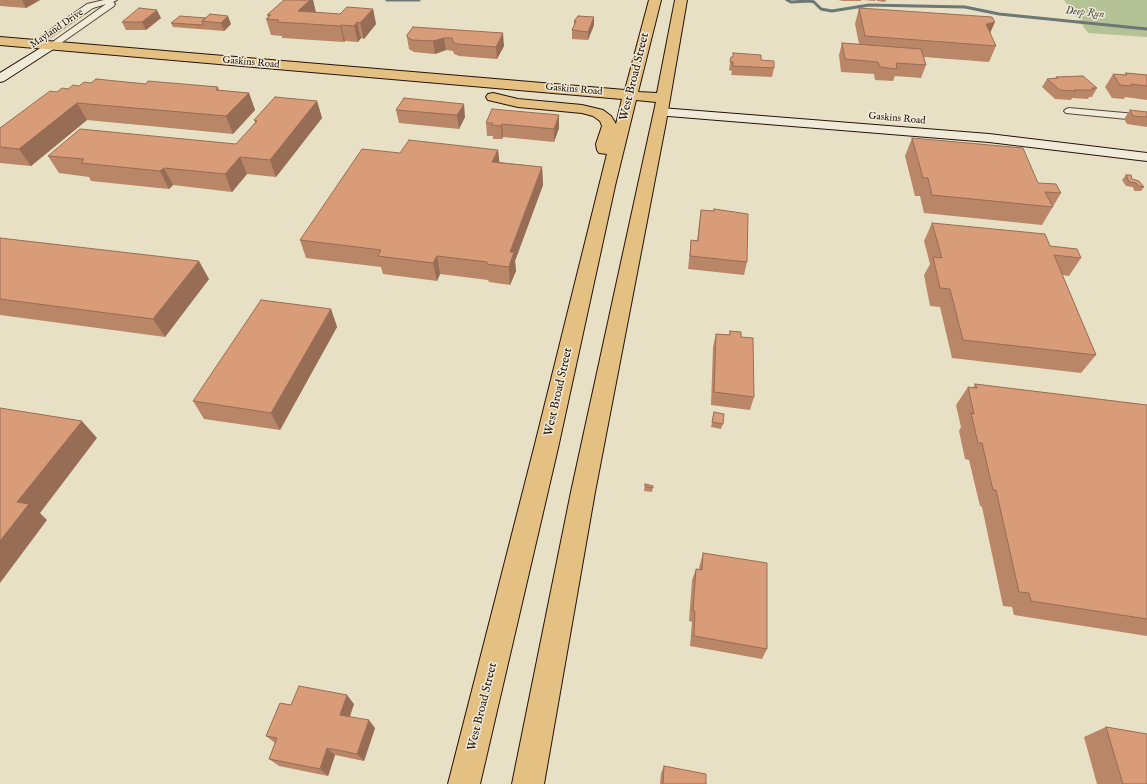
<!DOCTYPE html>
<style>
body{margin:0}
canvas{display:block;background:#e8e0c4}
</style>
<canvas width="1147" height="784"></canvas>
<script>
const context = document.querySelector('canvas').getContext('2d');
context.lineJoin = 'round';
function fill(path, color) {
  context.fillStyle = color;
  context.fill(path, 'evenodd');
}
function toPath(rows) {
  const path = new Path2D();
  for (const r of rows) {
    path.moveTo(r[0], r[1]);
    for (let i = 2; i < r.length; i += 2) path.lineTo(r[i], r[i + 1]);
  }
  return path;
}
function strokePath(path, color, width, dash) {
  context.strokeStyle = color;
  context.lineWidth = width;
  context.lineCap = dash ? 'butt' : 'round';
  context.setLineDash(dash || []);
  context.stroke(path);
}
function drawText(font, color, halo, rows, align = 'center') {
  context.font = font + ' "IM FELL English",serif';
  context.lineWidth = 3;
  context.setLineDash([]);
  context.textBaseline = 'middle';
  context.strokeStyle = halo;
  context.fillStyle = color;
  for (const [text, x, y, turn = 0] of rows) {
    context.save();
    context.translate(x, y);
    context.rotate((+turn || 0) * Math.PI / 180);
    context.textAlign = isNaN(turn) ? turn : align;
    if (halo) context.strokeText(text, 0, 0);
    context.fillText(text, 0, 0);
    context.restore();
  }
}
const green = toPath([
 [1064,0,1147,0,1147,37,1088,33]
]);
const stream = toPath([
 [387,0,419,0],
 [787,0,791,2,810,1,814,2,821,9,832,11,869,5,965,7,999,14,1147,29]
]);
const minor = toPath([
 [104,0,117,0,113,2,115,4,114,6,54,48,48,48,47,46,106,4,93,8,37,46,34,46,30,44,87,4,104,0],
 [1069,108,1147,115,1147,121,1066,113,1064,111,1066,109,1069,108]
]);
const secondary = toPath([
 [51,43,55,44,57,46,55,48,4,81,0,82,0,73,47,44,51,43],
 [661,108,989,134,1147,153,1147,161,989,142,656,115,654,112,656,109,661,108]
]);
const primary = toPath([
 [649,0,661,0,638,92,657,93,675,0,687,0,666,122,595,492,544,784,512,784,571,492,656,102,636,100,615,186,558,448,480,784,448,784,534,448,607,154,599,153,597,150,596,144,602,126,600,121,593,116,582,113,518,107,488,100,486,97,488,94,493,93,518,99,582,105,603,110,611,116,616,124,622,99,0,45,0,37,625,90,649,0]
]);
const wall = toPath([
 [0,0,40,0,26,8,0,6],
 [284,0,313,0,316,13,340,14,373,9,376,24,364,39,361,38,358,42,345,41,344,42,282,38,282,36,271,35,266,19,268,17,267,15],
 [838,0,861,0,861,1,843,1],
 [863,0,876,0,875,1],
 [877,0,886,0,885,2,877,1],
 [859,8,990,34,996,46,989,62,924,57,926,65,921,78,895,76,893,81,875,80,874,74,841,72,839,55,842,43,859,44,855,24],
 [180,16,231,24,224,31,173,27,171,23],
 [594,17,594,25,588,40,572,39,572,30,574,27,574,21],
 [161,18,146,30,126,30,122,22],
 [413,27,504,46,497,59,459,56,454,54,453,51,446,50,435,54,414,52,409,49,407,37],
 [731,57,761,60,774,68,772,77,731,75,732,71,729,70],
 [1126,73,1147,75,1147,100,1125,97,1124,99,1112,98,1105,87,1113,74,1125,75],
 [1056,77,1097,88,1092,97,1089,97,1088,99,1072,98,1071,100,1055,99,1042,87,1047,79,1055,78],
 [91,83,146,84,218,87,219,90,249,93,255,110,233,134,87,120,31,166,0,163,0,128,57,92],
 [404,98,465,117,459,129,399,123,396,110],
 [317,101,322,118,276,177,247,174,232,192,173,185,169,189,91,181,89,177,59,173,48,156,236,144,255,123,254,120],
 [1130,110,1147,112,1147,127,1127,124,1124,119],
 [486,123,559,128,554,142,503,137,502,139,493,139,493,136,487,136],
 [912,138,1061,193,1042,225,924,213,920,196,915,196,905,156],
 [498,150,499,162,542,167,543,185,515,261,516,271,510,285,489,282,488,280,440,274,437,281,383,274,381,267,306,258,300,240,400,153],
 [1126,175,1144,187,1141,191,1134,191,1133,187,1126,186,1122,180],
 [701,210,747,262,744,275,688,269,691,240,697,241,699,224],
 [932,223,1050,246,1081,258,1069,276,1062,275,1096,355,1081,373,952,358,940,307,930,306,924,275,930,264,924,241],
 [0,238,209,279,165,337,0,315],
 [331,309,337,327,280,430,204,419,193,401],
 [730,331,741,337,754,397,750,410,711,405,713,347,716,334,729,335],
 [975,384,1147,405,1147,636,1014,615,1012,607,1003,606,982,507,980,506,969,460,965,459,959,431,961,427,956,405,968,387,973,388],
 [714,412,723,424,721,429,711,427],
 [645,484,653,486,652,492,644,491],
 [703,553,767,649,762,659,690,646,692,622,689,621,692,580,696,569,699,569,700,564],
 [354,704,350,717,375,728,364,761,335,755,328,776,279,766,269,759,275,743,266,736,291,705],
 [1106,727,1147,784,1097,784,1084,737],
 [664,766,706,784,660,784,661,773]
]);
const shadedWall = toPath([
 [22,0,40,0,26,8],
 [310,0,313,0,316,13,298,11],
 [373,9,376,24,364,39,360,23],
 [157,10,161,18,146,30,142,22],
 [228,16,231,24,224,31,221,23],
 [594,17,594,25,588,40,588,32],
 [357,22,361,38,358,42,354,26],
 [995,22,988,38,986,24],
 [341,25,345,41,344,42,340,26],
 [503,33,504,46,497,59,496,47],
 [444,38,446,50,435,54,433,41],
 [249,93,255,110,233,134,226,116],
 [317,101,322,118,276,177,270,160],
 [77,103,87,120,31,166,19,149],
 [464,104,465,117,459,129,457,115],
 [559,115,559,128,554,142,554,129],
 [502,124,503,137,502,139,501,126],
 [498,150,500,167,492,162],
 [240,157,247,174,232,192,225,174],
 [542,167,543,185,515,261,516,271,510,285,509,267,510,252],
 [164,168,173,185,169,189,160,171],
 [437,256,440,274,437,281,433,263],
 [199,261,209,279,165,337,153,319],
 [331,309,337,327,280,430,271,413],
 [82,421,97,438,40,513,47,520,0,583,0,541,17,502],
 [347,695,354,704,347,723,340,715],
 [369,720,375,728,364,761,357,754],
 [327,748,335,755,328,776,320,769]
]);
const building = toPath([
 [284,0,310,0,298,11,340,14,347,7,373,9,360,23,357,22,354,26,341,25,340,26,277,22,279,20,266,19,271,15,267,15,284,0],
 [139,8,157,10,142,22,122,22,139,8],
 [859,8,992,17,995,22,986,24,996,46,865,36,859,8],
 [210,14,228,16,221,23,202,21,210,14],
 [180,16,206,18,202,21,203,25,171,23,180,16],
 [578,16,594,17,588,32,572,30,576,21,574,21,578,16],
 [413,27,503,33,496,47,457,44,453,42,452,38,444,38,433,41,412,40,407,37,407,35,413,27],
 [842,43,921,49,926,65,896,63,897,69,880,67,878,62,845,59,842,43],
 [733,53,761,55,761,60,774,61,774,68,733,66,733,62,730,62,731,57,733,57,733,53],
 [1126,73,1147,75,1147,86,1131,84,1132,86,1120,85,1113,74,1127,75,1126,73],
 [1083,76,1097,88,1092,88,1093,90,1074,90,1076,91,1060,90,1047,79,1058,78,1056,77,1083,76],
 [96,79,146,84,148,81,218,87,216,90,249,93,226,116,77,103,19,149,0,147,0,128,50,91,57,92,62,88,68,89,73,85,79,86,84,82,91,83,96,79],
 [275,97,317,101,270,160,240,157,225,174,164,168,160,171,81,163,84,159,48,156,80,129,236,144,257,121,254,120,275,97],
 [404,98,464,104,457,115,396,110,404,98],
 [492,109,559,115,554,129,502,124,501,126,492,125,493,123,486,123,492,109],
 [1130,110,1147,112,1147,117,1133,116,1130,110],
 [912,138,1023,148,1038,183,1056,184,1061,193,1045,192,1053,207,932,195,928,178,923,178,912,138],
 [409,140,498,150,492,162,542,167,510,252,514,252,509,267,487,264,487,262,437,256,433,263,378,256,381,250,300,240,362,149,400,153,409,140],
 [1126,175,1131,175,1132,179,1139,181,1144,187,1138,186,1136,183,1129,182,1126,175],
 [714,209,748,214,747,262,690,256,691,240,698,241,701,210,714,211,714,209],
 [932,223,1045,234,1050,246,1077,249,1081,258,1054,255,1096,355,963,340,950,289,940,288,933,257,942,258,932,223],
 [0,238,199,261,153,319,0,299,0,238],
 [261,300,331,309,271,413,193,401,261,300],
 [730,331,741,332,741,337,753,338,754,397,714,392,716,334,730,335,730,331],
 [975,384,1147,405,1147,619,1031,601,1029,593,1019,592,996,490,993,490,982,443,978,443,971,413,974,414,968,387,977,388,975,384],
 [0,408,82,421,17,502,29,504,0,541,0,408],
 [714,412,724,414,723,424,712,422,714,412],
 [645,484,653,486,653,488,645,486,645,484],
 [703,553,767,563,767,649,694,636,695,611,693,611,696,569,702,570,703,553],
 [299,686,347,695,340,715,369,720,357,754,327,748,320,769,269,759,277,738,266,736,280,703,291,705,299,686],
 [1106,727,1147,734,1147,784,1123,784,1106,727],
 [664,766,706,774,706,784,663,784,664,766]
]);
const farStreetnames = [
 ["Mayland Drive",57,29,-34],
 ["Gaskins Road",251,63,5],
 ["Gaskins Road",574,90,5],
 ["Gaskins Road",897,119,5]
];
const farWaternames = [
 ["Deep Run",1085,13,6]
];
const streetNames = [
 ["West Broad Street",635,77,-76],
 ["West Broad Street",559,392,-77],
 ["West Broad Street",483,707,-76]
];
fill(green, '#b4c295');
strokePath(stream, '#6c7875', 3);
strokePath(minor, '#564637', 2);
strokePath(secondary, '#261308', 2);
strokePath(primary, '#261308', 2);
fill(minor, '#f0ebd9');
fill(secondary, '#f0ebd9');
fill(primary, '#e4c082');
fill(wall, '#ba8668');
fill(shadedWall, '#976d55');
fill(building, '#d89c79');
strokePath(building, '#976d55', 1);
drawText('10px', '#261308', '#f0ebd9', farStreetnames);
drawText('italic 11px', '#4f4e47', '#f0ebd9', farWaternames);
drawText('12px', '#261308', '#f0ebd9', streetNames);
</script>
